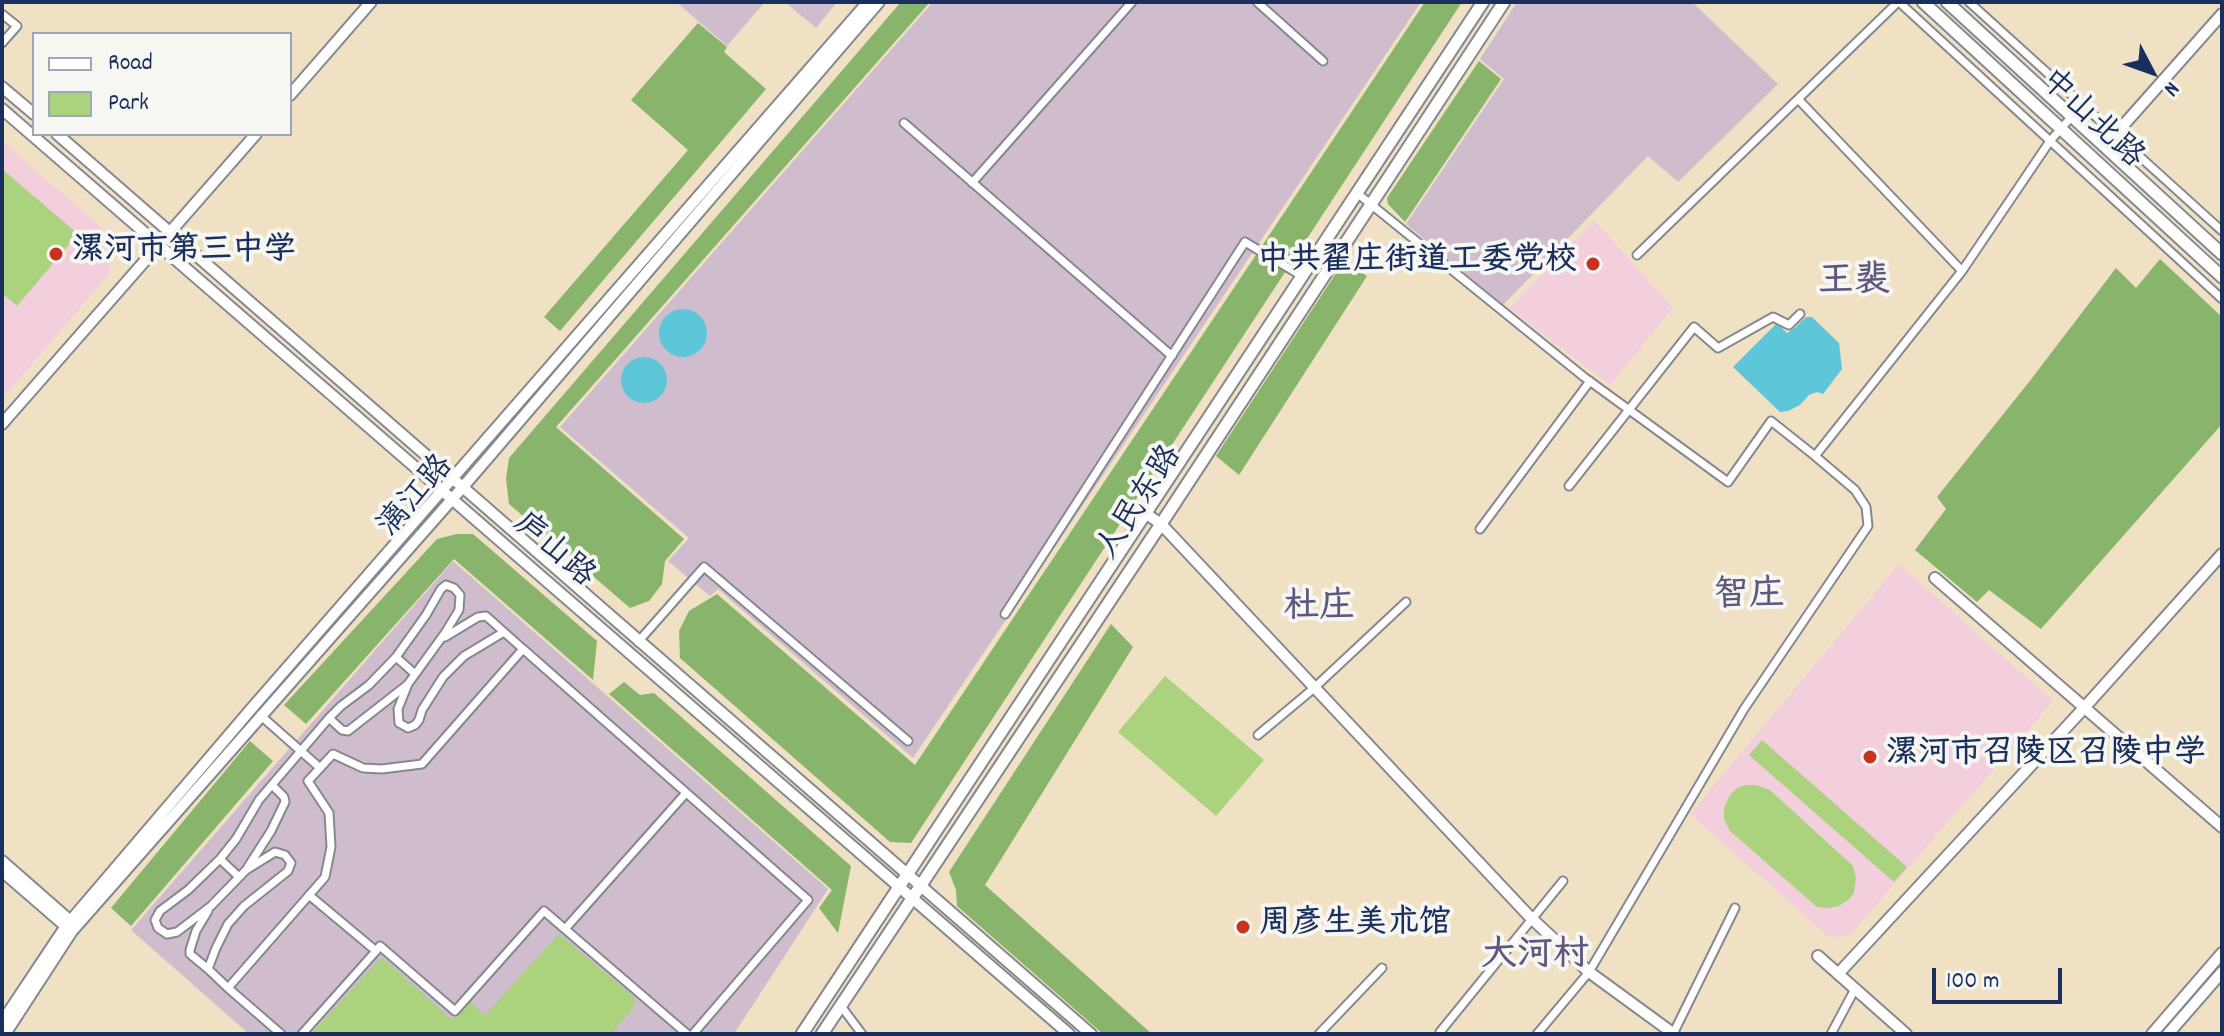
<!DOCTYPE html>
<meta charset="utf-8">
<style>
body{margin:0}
#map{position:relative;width:2224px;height:1036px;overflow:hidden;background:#f0e0c4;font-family:Dekko,sans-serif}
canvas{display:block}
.frame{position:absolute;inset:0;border:4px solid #1b2f5e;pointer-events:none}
.legend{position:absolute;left:32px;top:32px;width:260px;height:104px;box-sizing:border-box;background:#f6f6f2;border:2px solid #9ea6b7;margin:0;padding:10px 14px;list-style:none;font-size:24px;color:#1b2f5e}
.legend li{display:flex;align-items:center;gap:16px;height:40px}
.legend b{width:40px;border:2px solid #9ea6b7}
.north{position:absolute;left:2112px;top:32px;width:80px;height:80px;-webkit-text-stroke:6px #f6f6f2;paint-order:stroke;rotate:131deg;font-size:22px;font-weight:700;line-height:32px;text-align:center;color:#1b2f5e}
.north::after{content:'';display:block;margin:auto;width:28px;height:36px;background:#1b2f5e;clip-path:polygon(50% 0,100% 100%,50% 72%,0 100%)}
.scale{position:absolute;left:1932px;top:968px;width:130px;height:36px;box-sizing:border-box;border:4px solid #1b2f5e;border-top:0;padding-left:10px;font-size:24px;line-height:28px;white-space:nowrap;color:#1b2f5e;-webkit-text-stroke:6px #f6f6f2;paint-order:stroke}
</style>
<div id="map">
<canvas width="2224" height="1036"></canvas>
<div class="frame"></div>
<ul class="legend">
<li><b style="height:10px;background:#fff"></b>Road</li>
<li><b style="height:22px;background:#abd27c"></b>Park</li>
</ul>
<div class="north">N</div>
<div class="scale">100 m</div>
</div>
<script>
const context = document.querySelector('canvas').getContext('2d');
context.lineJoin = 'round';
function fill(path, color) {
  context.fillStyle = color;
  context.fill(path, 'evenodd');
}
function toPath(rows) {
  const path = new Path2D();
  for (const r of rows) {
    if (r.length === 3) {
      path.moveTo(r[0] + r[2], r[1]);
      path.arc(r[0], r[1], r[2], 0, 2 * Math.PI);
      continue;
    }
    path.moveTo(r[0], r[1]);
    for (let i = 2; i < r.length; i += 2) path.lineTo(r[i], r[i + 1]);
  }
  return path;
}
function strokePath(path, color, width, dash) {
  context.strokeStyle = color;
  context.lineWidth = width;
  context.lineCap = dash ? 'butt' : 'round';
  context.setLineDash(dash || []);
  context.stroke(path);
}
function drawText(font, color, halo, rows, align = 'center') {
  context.font = font + ' Dekko,"LXGW WenKai TC",sans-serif';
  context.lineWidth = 8;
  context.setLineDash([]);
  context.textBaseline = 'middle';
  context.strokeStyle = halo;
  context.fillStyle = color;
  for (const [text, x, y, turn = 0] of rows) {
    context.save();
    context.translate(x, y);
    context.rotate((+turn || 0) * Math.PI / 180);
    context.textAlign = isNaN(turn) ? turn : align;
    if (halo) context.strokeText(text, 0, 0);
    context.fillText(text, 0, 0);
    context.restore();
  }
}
const built = toPath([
 [2,141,110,235,110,273,2,399],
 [1594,220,1673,308,1610,385,1509,308],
 [1899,564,2053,701,1850,935,1830,938,1690,814]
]);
const industrial = toPath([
 [676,2,765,2,727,46],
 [785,2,837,2,816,28],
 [933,2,1421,2,913,758,718,589,710,596,668,561,689,538,560,427],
 [1517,2,1692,2,1778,84,1678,182,1648,156,1503,305,1406,224,1504,79,1480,59],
 [453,561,828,889,734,1034,249,1034,131,930]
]);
const green = toPath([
 [2,169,78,234,17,306,2,293],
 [1165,676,1264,760,1216,816,1118,732],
 [1762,740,1907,867,1894,882,1749,755],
 [1746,785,1756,785,1770,790,1853,866,1856,878,1854,893,1848,900,1839,906,1828,908,1817,907,1730,831,1724,819,1724,808,1730,795,1737,788],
 [559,934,634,997,635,1003,632,1009,611,1034,311,1034,380,959,384,959,452,1020,469,1001,485,1015]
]);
const forest = toPath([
 [901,2,930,2,556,427,684,539,665,561,662,584,649,601,630,608,509,504,506,479,509,458],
 [1425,2,1462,2,911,843,890,842,680,658,679,631,689,611,717,594,915,765],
 [698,23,727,47,724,52,766,89,560,331,544,317,688,150,631,100],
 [1479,61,1501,79,1405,222,1388,204,1387,198],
 [2160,259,2222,317,2222,424,2041,629,1989,590,1977,602,1915,550,1946,509,1937,497,2029,382,2116,268,2136,288],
 [1344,261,1367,276,1239,475,1216,456],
 [457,534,473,534,597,641,593,680,454,559,306,724,284,705,437,539],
 [1111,624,1133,647,985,885,1152,1034,1103,1034,957,906,956,890,949,872],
 [624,682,640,695,654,693,851,866,838,933,819,908,832,890,609,694],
 [250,741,273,761,131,926,111,908]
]);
const water = toPath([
 [683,333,24],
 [1806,317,1812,317,1839,343,1842,369,1823,394,1817,392,1809,395,1800,405,1788,411,1780,412,1733,367,1777,323,1787,333,1795,328],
 [644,380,23]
]);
const street = toPath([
 [1257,2,1323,61],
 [1899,2,2222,299],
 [1969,2,2222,231],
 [2,14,17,26,2,43],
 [1798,99,1962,271],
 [904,123,1172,356],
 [972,183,1132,2],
 [1357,193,1584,377,1728,482,1771,421,1815,456,1962,271,2050,141,2082,105],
 [1637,255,1898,2],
 [1569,486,1694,327,1718,348,1773,317,1789,325,1800,314],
 [1480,529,1590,381],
 [1005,614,1245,242,1302,276],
 [445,637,478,617,486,616,523,649],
 [638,642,704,567,908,741],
 [396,657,415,674],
 [260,715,319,767],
 [329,718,342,730,348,731,407,685],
 [1258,735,1313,689,1406,602],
 [220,859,239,877],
 [248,867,271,831,285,802,284,797,272,785],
 [208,911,196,931,190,950,190,954,208,969],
 [565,929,686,793],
 [376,951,380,946,455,1011,544,911,687,1034],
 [228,988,208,969,216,948,228,924,244,906,288,871,291,863,285,855,275,852,246,870,211,906,177,932,167,934,158,928,155,920,160,911,188,890,220,859,236,839,259,800,329,718,341,706,369,685,396,657,426,615,441,589,446,585,454,588,460,595,459,610,445,633,408,684,398,709,399,723,408,728,415,725,419,720,422,710,443,677,464,656,504,632],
 [841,1006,862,1034],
 [1440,1032,1563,881],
 [281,1034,228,988,325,877,331,847,329,813,308,781,333,754,363,768,382,769,422,764,523,649,808,900,693,1034],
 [302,1034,376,951,309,895],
 [1319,1034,1382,968],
 [1537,1034,1589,972,1744,709,1868,526,1866,507,1855,490,1815,456],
 [1673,1034,1735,908],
 [1831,1034,1855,989]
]);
const secondary = toPath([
 [2,87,34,114],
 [290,95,371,2],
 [2,109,1069,1034],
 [57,134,1091,1034],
 [2105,146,2222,14],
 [2,424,256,134],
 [1145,513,1161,524,1530,917,1589,972,1674,1034],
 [1935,578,2222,827],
 [2,861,75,925],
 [2,871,70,930],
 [1818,956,1906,1034],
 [1838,974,2084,708,2222,554],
 [2,1022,66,926,252,708,868,2],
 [5,1034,72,931,462,488,879,2],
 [2152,1034,2222,953],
 [2168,1034,2222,972]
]);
const primary = toPath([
 [1923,2,2222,277],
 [1947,2,2222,254],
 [802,1034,1483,2],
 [822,1034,1161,524,1504,2]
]);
const markers = [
 [56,254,8,"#c8321e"],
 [1593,264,8,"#c8321e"],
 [1870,757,8,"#c8321e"],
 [1243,927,8,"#c8321e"]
];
const streetNames = [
 ["中山北路",2090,121,43],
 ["漓江路",418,498,-49],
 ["人民东路",1142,504,-57],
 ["庐山路",552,552,41]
];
const poiNames = [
 ["漯河市第三中学",72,254],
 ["中共翟庄街道工委党校",1577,264,"right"],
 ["漯河市召陵区召陵中学",1886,757],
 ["周彦生美术馆",1259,927]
];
const quarterNames = [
 ["王裴",1854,285],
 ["智庄",1749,599],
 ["杜庄",1319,611],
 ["大河村",1535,959]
];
fill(built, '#f3cfde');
fill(industrial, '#cfbdce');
fill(green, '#abd27c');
fill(forest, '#88b46c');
fill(water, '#5dc6d8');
strokePath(street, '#868891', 11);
strokePath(secondary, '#868891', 14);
strokePath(primary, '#868891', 15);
strokePath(street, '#fff', 7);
strokePath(secondary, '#fff', 10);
strokePath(primary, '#fff', 11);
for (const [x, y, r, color] of markers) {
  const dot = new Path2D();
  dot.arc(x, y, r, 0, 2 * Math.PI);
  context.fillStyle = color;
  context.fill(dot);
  strokePath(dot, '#f6f6f2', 3);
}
drawText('32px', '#1b2f5e', '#f6f6f2', streetNames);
drawText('bold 32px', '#1b2f5e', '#f6f6f2', poiNames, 'left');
drawText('bold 36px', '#60567e', '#f6f6f2', quarterNames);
</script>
